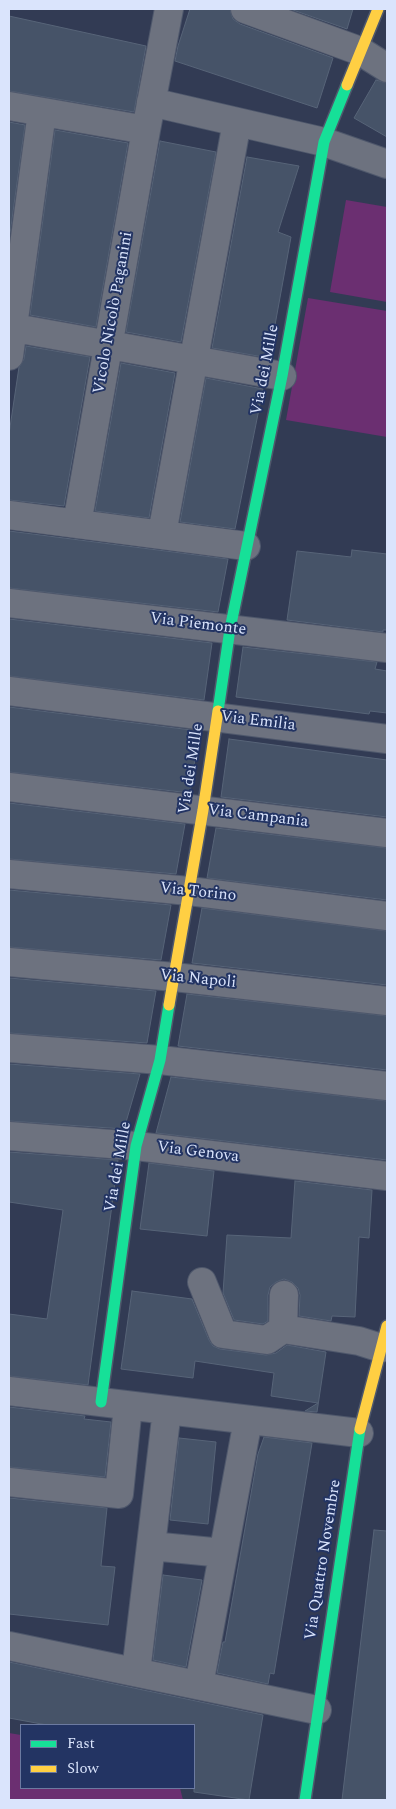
<!DOCTYPE html>
<meta charset="utf-8">
<style>
body{margin:0}
#map{position:relative;width:396px;height:1809px;overflow:hidden;background:#323b54;font-family:Spectral,serif}
canvas{display:block}
.frame{position:absolute;inset:0;border:10px solid #dae4fc;pointer-events:none}
.legend{position:absolute;left:20px;top:1724px;width:175px;height:65px;box-sizing:border-box;background:#233463;border:1px solid #6c7aa0;margin:0;padding:6px 9px;list-style:none;font-size:15px;color:#dae4fc}
.legend li{display:flex;align-items:center;gap:10px;height:25px}
.legend b{width:25px;border:1px solid #6c7aa0}
</style>
<div id="map">
<canvas width="396" height="1809"></canvas>
<div class="frame"></div>
<ul class="legend">
<li><b style="height:6px;background:#16e098"></b>Fast</li>
<li><b style="height:6px;background:#ffcf43"></b>Slow</li>
</ul>
</div>
<script>
const context = document.querySelector('canvas').getContext('2d');
context.lineJoin = 'round';
function fill(path, color) {
  context.fillStyle = color;
  context.fill(path, 'evenodd');
}
function toPath(rows) {
  const path = new Path2D();
  for (const r of rows) {
    path.moveTo(r[0], r[1]);
    for (let i = 2; i < r.length; i += 2) path.lineTo(r[i], r[i + 1]);
  }
  return path;
}
function strokePath(path, color, width, dash) {
  context.strokeStyle = color;
  context.lineWidth = width;
  context.lineCap = dash ? 'butt' : 'round';
  context.setLineDash(dash || []);
  context.stroke(path);
}
function drawText(font, color, halo, rows, align = 'center') {
  context.font = font + ' Spectral,serif';
  context.lineWidth = 4;
  context.setLineDash([]);
  context.textBaseline = 'middle';
  context.strokeStyle = halo;
  context.fillStyle = color;
  for (const [text, x, y, turn = 0] of rows) {
    context.save();
    context.translate(x, y);
    context.rotate((+turn || 0) * Math.PI / 180);
    context.textAlign = isNaN(turn) ? turn : align;
    if (halo) context.strokeText(text, 0, 0);
    context.fillText(text, 0, 0);
    context.restore();
  }
}
const green = toPath([
 [346,200,387,207,387,302,330,292],
 [308,298,387,311,387,437,286,420],
 [9,1733,21,1735,21,1788,180,1788,183,1800,9,1800]
]);
const building = toPath([
 [190,9,230,9,233,19,240,24,333,58,317,108,175,61,178,46,190,9],
 [290,9,353,9,347,29,290,9],
 [9,16,146,46,134,112,9,91,9,16],
 [376,80,387,83,387,137,354,118,376,80],
 [9,122,25,125,9,241,9,122],
 [55,130,128,143,96,327,30,315,55,130],
 [160,141,216,152,181,342,126,332,160,141],
 [247,157,299,166,278,232,291,237,269,358,212,348,247,157],
 [26,346,90,357,64,506,9,500,9,434,19,367,24,359,26,346],
 [121,363,175,373,149,518,95,511,121,363],
 [206,378,263,389,235,529,180,522,206,378],
 [9,531,228,559,218,612,9,588,9,531],
 [352,550,387,554,387,630,383,630,383,632,287,620,297,551,351,557,352,550],
 [9,619,212,643,204,700,9,676,9,619],
 [243,647,377,662,375,669,387,671,387,713,370,711,369,714,236,697,243,647],
 [9,707,199,731,190,793,9,772,9,707],
 [229,739,387,760,387,817,221,797,229,739],
 [9,803,185,824,176,874,9,859,9,803],
 [216,828,387,848,387,900,207,878,216,828],
 [9,890,171,905,161,960,9,947,9,890],
 [202,908,387,931,387,985,192,963,202,908],
 [9,978,156,991,147,1043,9,1033,9,978],
 [187,994,387,1016,387,1070,178,1046,187,994],
 [9,1064,140,1074,124,1129,9,1121,9,1064],
 [171,1077,387,1101,387,1160,156,1133,171,1077],
 [9,1152,118,1160,88,1385,9,1376,9,1314,47,1319,63,1210,9,1202,9,1152],
 [149,1163,214,1171,207,1236,140,1229,149,1163],
 [295,1181,372,1190,369,1238,359,1237,355,1317,332,1316,331,1321,299,1316,300,1295,298,1288,292,1282,284,1279,276,1282,270,1287,268,1295,268,1321,263,1324,234,1320,223,1293,227,1235,291,1238,295,1181],
 [132,1291,192,1299,209,1340,213,1346,220,1349,266,1355,276,1353,287,1345,326,1352,317,1412,305,1411,318,1403,271,1396,274,1373,195,1361,193,1378,121,1369,132,1291],
 [9,1407,85,1416,84,1419,111,1422,105,1477,9,1467,9,1407],
 [264,1437,312,1443,274,1674,270,1673,268,1684,217,1673,223,1642,225,1642,258,1454,264,1437],
 [179,1438,216,1442,208,1524,170,1520,179,1438],
 [9,1498,107,1508,101,1566,115,1567,108,1625,9,1614,9,1498],
 [374,1530,387,1531,387,1800,342,1800,374,1530],
 [163,1575,202,1580,186,1667,153,1660,163,1575],
 [9,1662,263,1715,249,1800,194,1792,194,1725,47,1725,9,1718,9,1662]
]);
const street = toPath([
 [245,9,360,51,387,68],
 [151,102,324,142,387,164],
 [9,106,146,130],
 [9,327,282,376],
 [9,356,42,112],
 [9,515,246,546],
 [77,524,146,130,169,9],
 [162,534,237,122],
 [9,603,387,648],
 [9,691,387,739],
 [9,787,387,833],
 [9,874,189,891,387,916],
 [9,962,174,977,387,1001],
 [9,1048,160,1060,387,1086],
 [9,1136,136,1146,387,1176],
 [202,1282,223,1334,267,1340,283,1329,359,1341,381,1348],
 [283,1329,284,1295],
 [9,1391,359,1433],
 [9,1482,119,1494,128,1406],
 [151,1546,223,1553],
 [9,1646,317,1710],
 [136,1672,167,1410],
 [199,1685,248,1420]
]);
const fast = toPath([
 [218,711,230,629,282,376,324,142,347,85],
 [101,1402,136,1146,160,1060,169,1005],
 [305,1800,360,1429]
]);
const slow = toPath([
 [347,85,378,9],
 [169,1005,203,810,218,711],
 [360,1429,387,1326]
]);
const streetNames = [
 ["Vicolo Nicolò Paganini",114,313,-80],
 ["Via dei Mille",266,370,-79],
 ["Via Piemonte",198,625,7],
 ["Via Emilia",258,722,7],
 ["Via dei Mille",192,769,-81],
 ["Via Campania",258,817,7],
 ["Via Torino",198,893,6],
 ["Via Napoli",198,980,6],
 ["Via Genova",198,1153,7],
 ["Via dei Mille",119,1167,-80],
 ["Via Quattro Novembre",324,1560,-81]
];
fill(green, '#6b2f71');
fill(building, '#465368');
strokePath(building, '#576478', 1);
strokePath(street, '#4f586c', 30);
strokePath(fast, '#4f586c', 14);
strokePath(slow, '#4f586c', 14);
strokePath(street, '#6d727f', 28);
strokePath(fast, '#16e098', 11);
strokePath(slow, '#ffcf43', 11);
drawText('16px', '#dae4fc', '#233463', streetNames);
</script>
